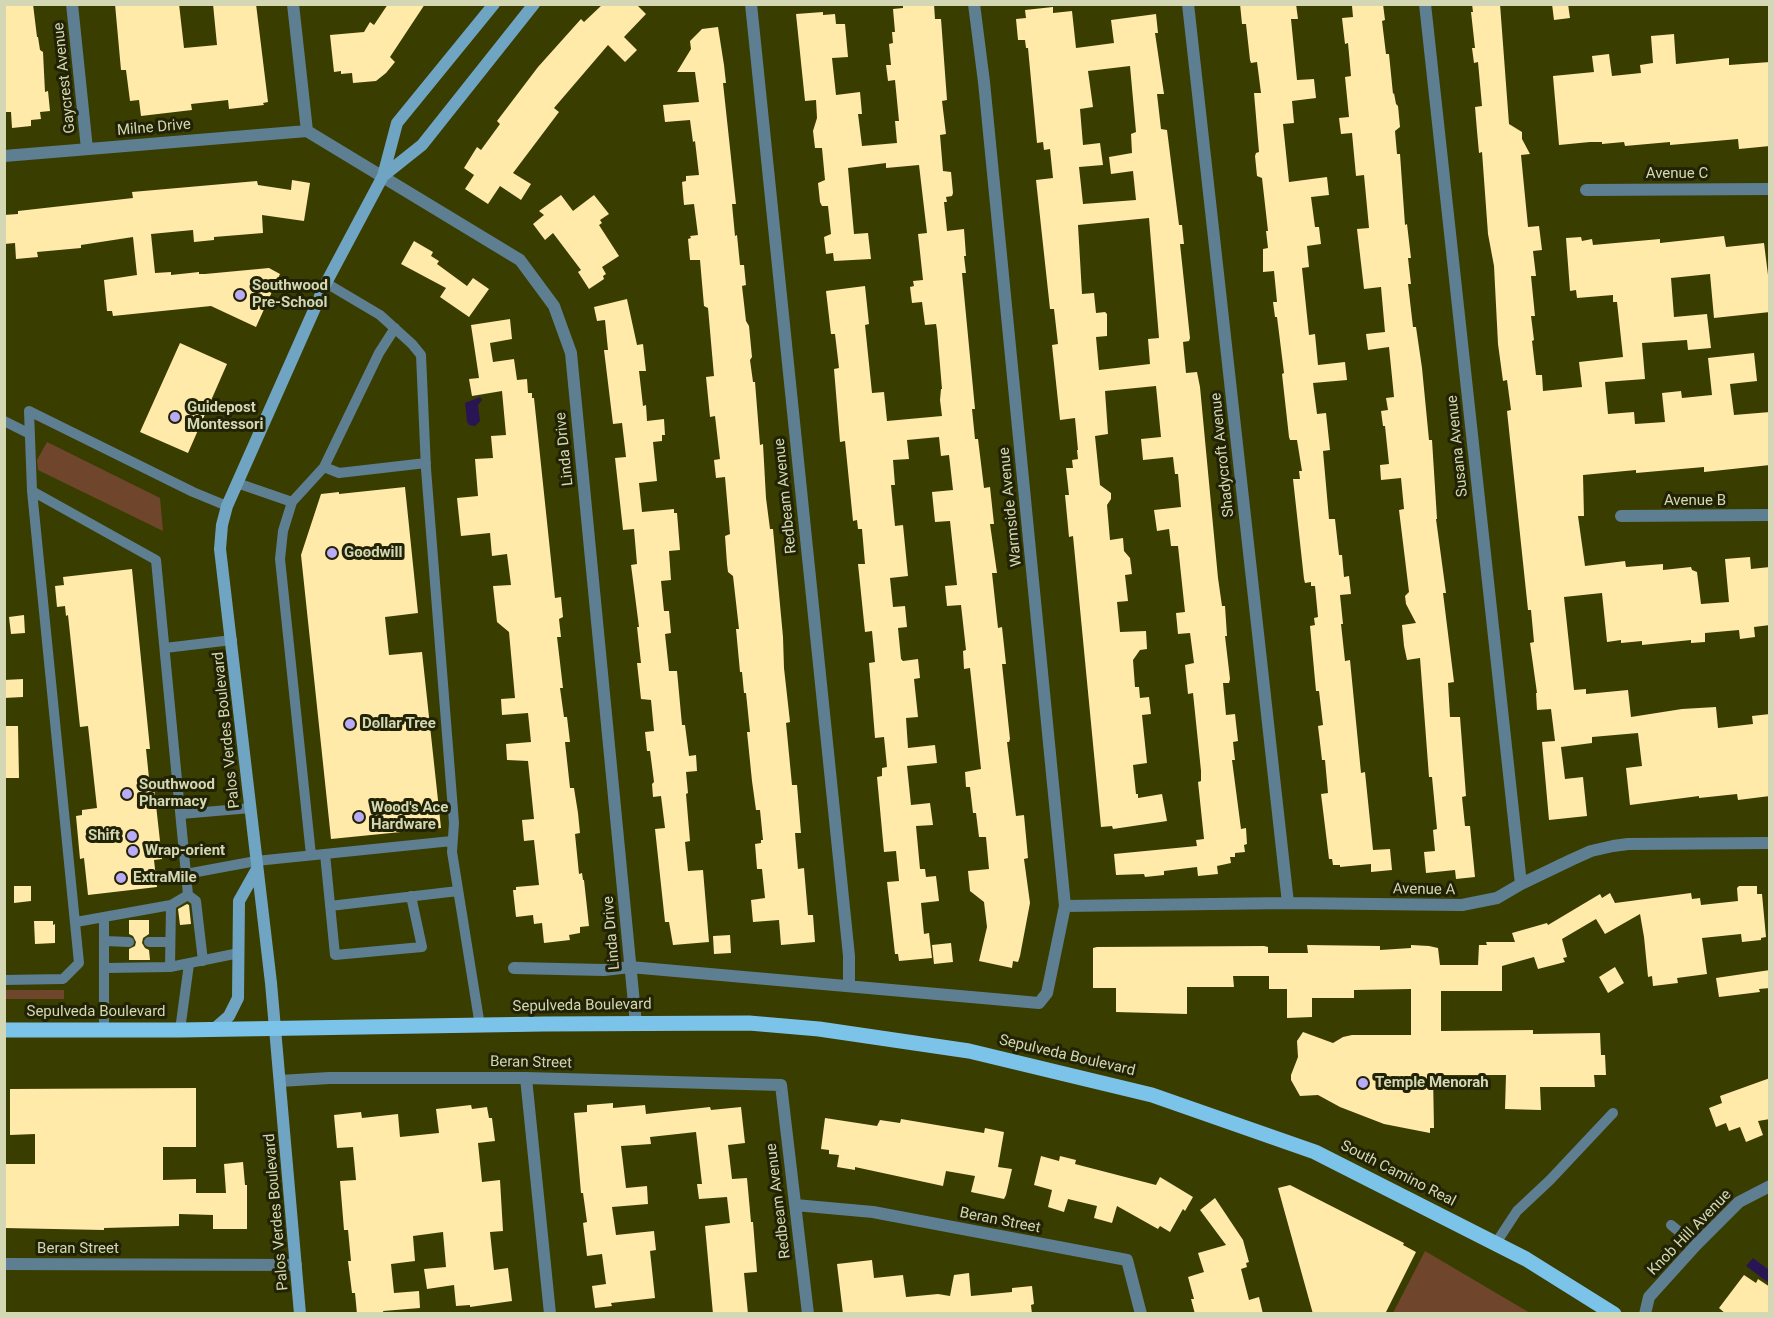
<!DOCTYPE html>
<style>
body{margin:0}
#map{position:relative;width:1774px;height:1318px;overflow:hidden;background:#3a3d00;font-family:Roboto,sans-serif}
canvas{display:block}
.frame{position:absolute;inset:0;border:6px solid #d3d7b3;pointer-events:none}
</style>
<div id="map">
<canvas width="1774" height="1318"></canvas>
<div class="frame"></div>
</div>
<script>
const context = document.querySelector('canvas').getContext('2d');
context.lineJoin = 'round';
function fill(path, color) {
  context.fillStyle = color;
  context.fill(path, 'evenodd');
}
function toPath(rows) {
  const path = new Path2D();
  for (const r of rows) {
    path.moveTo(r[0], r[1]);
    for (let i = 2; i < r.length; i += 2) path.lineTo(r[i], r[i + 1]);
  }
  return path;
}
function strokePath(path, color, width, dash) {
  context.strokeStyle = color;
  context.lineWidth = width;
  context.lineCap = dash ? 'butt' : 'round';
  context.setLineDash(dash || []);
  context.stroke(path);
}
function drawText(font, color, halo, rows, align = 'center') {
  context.font = font + ' Roboto,sans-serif';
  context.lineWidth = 6;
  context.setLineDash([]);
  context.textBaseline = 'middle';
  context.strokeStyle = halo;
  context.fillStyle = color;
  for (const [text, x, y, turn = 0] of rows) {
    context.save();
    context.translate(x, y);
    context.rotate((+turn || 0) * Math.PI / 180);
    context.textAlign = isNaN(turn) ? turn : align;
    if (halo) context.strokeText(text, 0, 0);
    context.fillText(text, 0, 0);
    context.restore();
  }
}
const green = toPath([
 [47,442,160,498,163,531,38,470,37,460],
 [5,990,64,990,64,999,5,999],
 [1425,1251,1530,1313,1393,1313]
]);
const water = toPath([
 [480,397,482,400,478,405,480,421,475,426,469,425,467,422,465,403],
 [1753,1258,1769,1270,1769,1283,1746,1266]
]);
const building = toPath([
 [4,4,33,4,37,37,38,37,40,50,43,52,45,92,48,91,50,111,40,112,41,119,31,120,31,126,12,128,11,112,4,112,4,41,6,41],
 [115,4,179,4,184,48,217,45,213,4,256,4,268,102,263,103,264,105,229,109,228,100,191,104,192,110,141,116,139,100,130,101,126,70,121,70],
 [388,4,425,4,390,57,395,62,386,73,376,81,353,83,352,73,341,74,341,71,334,72,330,35,364,32,370,22,374,25],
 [603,4,636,4,646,14,624,37,637,50,625,62,608,45,554,108,559,112,513,173,531,184,521,200,500,186,488,204,465,189,474,175,464,168,477,147,481,150,500,124,497,121,538,67,581,19,584,22],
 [934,4,935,19,941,19,947,100,942,101,946,134,940,135,943,171,951,172,953,193,952,196,946,197,947,202,944,202,947,231,964,229,966,256,964,256,966,273,962,273,975,409,972,409,975,439,978,439,984,488,990,487,994,524,990,524,997,573,992,573,998,628,1002,627,1006,664,1002,664,1010,739,1009,742,1007,742,1016,816,1024,815,1028,858,1024,859,1030,903,1020,956,1018,962,1013,961,1012,968,979,961,987,927,984,902,970,891,968,871,989,869,986,837,979,837,976,813,973,813,970,787,966,787,965,772,981,769,970,668,964,669,963,651,966,650,961,605,947,606,945,586,957,585,950,521,935,522,932,492,953,490,949,455,941,456,939,437,907,440,909,459,893,460,895,485,891,485,895,526,903,525,908,576,890,578,893,607,905,606,907,627,898,628,901,659,903,661,918,659,920,678,914,679,918,717,906,718,908,748,935,745,937,763,907,766,911,805,930,803,933,825,916,826,920,869,925,869,926,877,936,876,939,901,921,903,924,934,929,933,932,958,899,961,898,954,895,954,887,882,899,881,896,851,884,852,877,777,882,776,882,768,887,767,884,737,875,738,869,663,875,662,872,631,865,632,858,564,865,564,862,529,858,529,857,520,853,521,845,441,840,442,834,369,839,368,835,334,831,334,826,291,865,286,869,324,865,325,872,393,884,392,887,421,942,416,940,400,941,389,942,389,937,330,936,324,925,325,922,302,912,303,910,287,914,286,913,281,923,280,918,234,927,233,919,165,886,168,886,163,848,168,854,234,868,233,871,259,834,261,833,253,826,254,824,237,831,234,828,206,822,206,820,202,818,183,825,180,822,148,815,148,813,131,817,118,816,100,805,101,796,14,823,12,823,15,835,14,836,24,845,24,848,57,832,58,836,95,860,92,862,114,858,114,862,146,897,143,895,121,899,121,895,80,888,81,886,65,891,65,889,44,893,43,892,32,895,32,893,9,903,8,903,6],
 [1240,4,1296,4,1298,19,1291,19,1297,80,1314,79,1316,98,1292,101,1294,123,1283,124,1289,182,1327,177,1329,195,1311,197,1315,227,1319,227,1321,244,1307,246,1309,267,1302,268,1309,335,1315,334,1318,365,1345,362,1347,380,1313,383,1317,414,1326,413,1330,450,1323,451,1329,519,1335,519,1339,555,1342,555,1344,577,1349,576,1351,594,1340,595,1343,624,1341,624,1345,661,1350,660,1361,773,1365,772,1373,850,1390,849,1392,870,1371,872,1371,864,1340,867,1340,865,1333,865,1332,859,1329,859,1321,794,1328,793,1325,760,1322,760,1318,726,1323,725,1319,691,1316,691,1310,626,1315,625,1314,618,1318,617,1315,586,1311,586,1311,582,1305,583,1304,579,1293,479,1300,479,1299,471,1302,471,1297,440,1290,440,1289,437,1282,374,1284,373,1277,317,1275,317,1273,302,1277,302,1274,271,1263,272,1263,249,1268,248,1266,231,1268,231,1262,178,1257,176,1255,156,1256,153,1259,152,1254,93,1261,93,1257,62,1251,63,1250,60,1246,24,1242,24],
 [1365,4,1383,4,1385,20,1382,21,1386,54,1389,54,1393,94,1394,93,1396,104,1398,106,1400,127,1395,131,1397,154,1400,154,1405,225,1407,224,1411,258,1408,258,1411,284,1408,284,1413,327,1416,327,1422,368,1429,440,1432,440,1437,519,1436,519,1446,593,1443,593,1454,682,1448,683,1450,717,1460,717,1466,796,1462,797,1465,826,1470,826,1475,877,1456,879,1455,870,1426,873,1424,852,1435,851,1433,830,1437,829,1432,777,1429,777,1420,658,1407,660,1404,646,1402,625,1416,623,1406,604,1405,596,1409,592,1399,510,1404,509,1401,478,1381,480,1380,465,1389,464,1385,426,1383,426,1381,411,1388,410,1386,398,1394,397,1389,347,1368,350,1366,334,1385,332,1381,287,1364,289,1357,229,1369,228,1364,175,1356,176,1352,133,1341,134,1339,118,1349,117,1345,77,1351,76,1348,43,1345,44,1342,18,1353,17,1352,6],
 [1472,4,1500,4,1509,124,1522,132,1522,139,1530,154,1521,155,1528,227,1539,226,1542,250,1533,251,1536,276,1531,276,1535,316,1531,316,1534,340,1532,341,1536,375,1542,375,1543,391,1582,387,1579,362,1623,357,1617,302,1613,302,1613,295,1577,298,1576,290,1570,291,1566,238,1581,237,1582,241,1592,239,1593,245,1660,239,1660,243,1724,236,1726,247,1764,243,1770,291,1770,312,1714,318,1710,274,1671,278,1674,317,1707,314,1711,348,1688,350,1687,340,1642,343,1645,379,1605,382,1608,414,1634,412,1635,424,1665,422,1662,393,1681,391,1682,398,1712,395,1708,358,1754,353,1757,381,1730,384,1734,415,1770,412,1770,465,1704,472,1704,467,1636,473,1636,470,1583,475,1584,516,1578,516,1585,566,1625,561,1626,567,1663,564,1663,570,1691,567,1692,570,1697,572,1701,604,1729,602,1725,559,1750,557,1751,569,1770,567,1770,625,1754,627,1755,637,1740,639,1739,630,1705,633,1705,642,1691,643,1691,640,1642,645,1642,641,1621,643,1621,640,1607,642,1602,593,1564,597,1574,690,1586,689,1586,694,1628,690,1631,717,1682,709,1716,707,1718,728,1753,724,1752,716,1770,714,1770,796,1738,800,1737,794,1699,798,1699,796,1630,805,1626,768,1642,766,1638,733,1592,737,1592,743,1561,747,1565,779,1583,777,1587,816,1549,820,1542,742,1555,741,1551,709,1537,710,1536,693,1537,693,1530,643,1534,642,1531,610,1528,610,1507,411,1511,410,1507,380,1503,381,1498,344,1494,266,1488,234,1482,152,1479,153,1477,131,1475,107,1482,106,1478,62,1474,63,1472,48,1475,48,1471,12,1473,12],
 [1552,4,1568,4,1570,18,1554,20],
 [1053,7,1053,13,1072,11,1076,48,1114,43,1111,20,1156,14,1158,33,1155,33,1164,94,1157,94,1161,129,1167,130,1179,225,1182,225,1184,244,1180,244,1190,338,1189,341,1183,342,1186,373,1197,372,1200,387,1218,578,1222,606,1225,606,1227,636,1225,636,1230,679,1229,683,1223,683,1226,715,1235,714,1238,741,1233,742,1235,760,1232,760,1241,829,1246,828,1247,844,1244,845,1245,852,1235,853,1235,857,1230,857,1231,863,1217,866,1218,874,1198,876,1197,867,1164,871,1164,875,1145,877,1144,874,1116,875,1114,854,1197,846,1196,840,1204,839,1198,782,1201,781,1201,771,1193,693,1188,694,1185,665,1194,663,1190,633,1178,634,1176,613,1185,612,1178,546,1171,546,1169,529,1157,531,1154,510,1181,507,1178,474,1175,474,1173,457,1143,460,1141,439,1161,437,1156,386,1105,391,1108,434,1095,436,1100,485,1111,493,1111,499,1107,505,1110,540,1123,538,1124,551,1130,558,1132,574,1125,575,1128,601,1117,602,1120,632,1146,631,1147,649,1140,650,1133,660,1135,687,1139,687,1140,698,1149,697,1151,714,1142,715,1147,763,1133,765,1136,794,1138,794,1138,798,1162,794,1167,821,1113,829,1112,826,1101,827,1073,536,1069,537,1065,495,1069,495,1066,468,1073,468,1072,460,1078,459,1077,450,1078,450,1075,418,1060,420,1052,345,1058,344,1054,309,1050,309,1036,180,1053,178,1050,149,1044,150,1043,142,1037,143,1028,48,1026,48,1025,40,1018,40,1016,19,1026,18,1025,10],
 [1130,66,1136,132,1131,134,1132,153,1109,157,1111,174,1133,171,1136,200,1083,204,1079,167,1103,165,1100,143,1083,145,1080,109,1093,107,1088,71],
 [1149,218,1159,338,1148,339,1150,364,1099,370,1096,337,1107,336,1107,314,1105,312,1096,313,1094,293,1082,294,1078,225],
 [718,27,724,65,726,83,723,83,736,204,732,204,735,236,737,235,740,265,744,265,746,285,742,286,746,321,749,326,752,357,750,360,753,382,755,382,760,445,763,444,766,498,770,529,773,529,783,637,784,668,790,722,786,723,792,785,797,785,801,833,795,833,798,869,804,868,808,915,813,915,815,942,781,945,779,920,753,922,751,900,765,898,762,869,757,869,755,844,761,843,761,840,763,840,760,810,756,810,752,781,747,732,750,732,746,693,744,693,742,672,740,672,736,629,739,629,733,576,728,572,727,564,725,536,730,534,725,477,716,478,714,460,720,459,715,416,710,417,706,377,714,376,708,308,704,306,700,260,690,260,688,239,691,238,690,236,698,235,694,204,684,205,682,182,686,181,686,176,699,175,695,141,693,142,690,120,665,122,663,105,699,102,695,72,677,72,691,49,690,41,702,29],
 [1674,34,1676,64,1729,58,1729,65,1770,62,1770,146,1739,149,1738,139,1670,145,1670,142,1625,146,1624,142,1602,144,1602,142,1590,142,1559,145,1553,76,1594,72,1592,56,1609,54,1612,76,1641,73,1640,65,1653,63,1651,36],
 [292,180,310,183,304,221,262,215,263,233,214,237,214,240,194,242,193,230,151,234,155,273,171,272,171,275,199,272,199,274,205,274,269,268,280,274,256,327,211,306,113,316,112,311,107,311,104,280,137,275,133,237,81,245,81,248,37,252,38,257,16,259,15,243,4,244,4,215,18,214,18,211,133,198,132,192,257,181,258,185,291,190],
 [561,195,573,211,594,195,609,214,600,220,602,223,599,225,619,256,602,267,606,274,603,276,604,279,589,289,578,272,581,270,553,233,545,240,533,224,544,215,539,211],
 [414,241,433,252,431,256,439,261,437,264,467,286,473,278,489,289,469,317,440,297,446,288,401,264],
 [627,299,637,345,643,344,646,371,639,371,643,406,646,405,647,421,664,419,665,435,662,435,662,441,653,442,657,481,639,483,642,512,674,509,674,513,677,513,680,550,669,551,671,580,661,581,664,611,669,611,671,633,665,634,669,671,677,671,682,725,685,725,689,756,696,755,697,771,686,772,688,793,686,794,690,841,685,842,688,871,703,870,709,942,673,945,669,922,665,922,655,829,665,828,661,796,653,797,652,784,654,782,650,751,647,751,645,732,654,731,651,700,641,699,637,663,641,663,637,627,639,627,631,565,637,564,634,529,623,530,615,458,626,457,622,423,613,424,604,350,608,350,605,320,597,321,594,307],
 [510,319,512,339,490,343,493,362,514,359,517,380,527,379,528,393,532,393,532,398,534,398,555,598,561,597,563,617,559,619,561,637,557,637,563,688,560,688,564,717,567,717,570,742,565,742,570,788,574,788,578,813,580,833,575,834,579,874,582,873,583,880,584,880,589,926,580,927,580,933,569,935,570,940,544,943,542,923,534,924,533,915,516,917,513,890,516,890,516,887,539,885,534,840,524,841,522,820,534,819,528,761,507,760,506,744,531,742,528,713,502,715,501,699,515,698,509,632,497,622,493,586,511,585,507,554,492,556,490,533,461,536,457,498,478,496,475,459,493,458,491,436,506,435,502,391,472,396,469,379,479,378,471,325],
 [180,343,227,364,188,453,140,432],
 [405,487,418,613,385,617,389,655,422,652,441,828,331,839,301,555,321,494,339,492,339,494],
 [132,569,150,749,146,749,150,788,154,787,162,859,154,860,157,887,88,895,84,858,80,859,76,816,82,815,82,810,97,808,88,726,80,727,68,615,66,616,65,606,57,607,55,586,64,585,63,577],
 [24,615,25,633,11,634,9,617],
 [23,679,23,697,4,698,4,680],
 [4,726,18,726,19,778,4,778],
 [14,886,31,886,31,901,14,903],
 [1739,886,1757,886,1757,894,1762,894,1766,937,1761,938,1761,940,1742,942,1741,934,1702,938,1707,974,1677,978,1678,983,1653,986,1652,976,1648,977,1644,937,1640,914,1605,934,1596,919,1562,939,1567,957,1563,958,1565,962,1538,969,1534,957,1502,966,1502,991,1441,991,1441,1031,1533,1030,1533,1034,1600,1033,1601,1055,1605,1055,1606,1075,1594,1075,1595,1087,1540,1087,1541,1110,1505,1109,1506,1075,1433,1075,1434,1128,1430,1128,1430,1133,1384,1124,1340,1107,1318,1095,1300,1096,1291,1080,1291,1075,1298,1057,1297,1041,1303,1032,1333,1043,1343,1037,1352,1035,1411,1035,1411,989,1354,990,1354,998,1312,998,1312,1017,1287,1018,1287,989,1269,989,1269,976,1233,976,1234,987,1187,987,1187,1014,1116,1012,1116,988,1093,988,1093,948,1097,947,1264,946,1268,947,1268,953,1308,953,1307,945,1380,946,1380,950,1411,948,1411,945,1429,946,1438,948,1440,965,1478,965,1479,945,1487,945,1486,942,1515,942,1512,933,1547,923,1548,925,1600,894,1602,898,1610,893,1615,903,1691,893,1692,899,1700,898,1701,905,1738,901,1737,888],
 [187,904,189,905,191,924,180,925,178,909],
 [129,920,149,920,149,934,143,938,142,943,145,948,149,950,150,960,129,960,129,949,135,946,136,942,133,936,129,934],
 [34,921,53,921,53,925,55,924,55,943,35,944],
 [730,935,731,953,714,954,713,936],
 [951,943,953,962,934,964,932,945],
 [1615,967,1624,983,1608,993,1599,977],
 [1770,970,1770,988,1759,989,1760,992,1719,997,1716,978],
 [1770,1078,1770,1119,1758,1121,1763,1135,1746,1142,1740,1127,1729,1131,1726,1123,1716,1127,1709,1108,1722,1103,1720,1096],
 [196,1088,196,1147,163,1147,163,1180,196,1179,196,1193,226,1193,224,1164,243,1162,245,1185,247,1185,247,1229,213,1229,213,1215,179,1214,179,1226,104,1228,104,1230,4,1228,4,1164,35,1164,35,1134,10,1135,10,1089],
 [613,1103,613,1108,645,1105,646,1114,710,1107,711,1110,741,1107,745,1143,728,1145,732,1179,747,1178,751,1222,753,1222,757,1272,744,1273,748,1314,713,1314,705,1226,730,1223,727,1197,699,1199,697,1184,702,1184,696,1132,650,1137,651,1144,621,1146,626,1188,647,1186,648,1204,612,1207,616,1235,654,1231,656,1250,650,1251,655,1298,611,1303,612,1306,595,1308,592,1286,606,1284,602,1254,587,1256,583,1223,587,1222,583,1193,581,1193,574,1113,587,1112,587,1105],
 [471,1105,472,1109,487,1107,489,1118,492,1118,495,1141,478,1143,482,1182,500,1180,503,1231,490,1232,494,1270,508,1268,512,1301,470,1307,470,1305,456,1306,454,1285,427,1289,424,1269,446,1267,443,1232,413,1236,415,1261,391,1264,394,1293,419,1291,420,1308,383,1311,384,1314,357,1314,355,1293,352,1293,348,1261,351,1261,348,1230,344,1230,340,1181,356,1180,353,1147,337,1148,334,1115,361,1112,362,1118,398,1114,400,1137,439,1133,436,1109],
 [825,1118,877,1126,880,1120,900,1123,901,1119,984,1133,985,1128,1004,1132,998,1167,1012,1169,1006,1195,1004,1199,971,1192,975,1176,946,1171,943,1186,855,1167,855,1170,837,1167,839,1155,829,1154,829,1150,821,1149],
 [1041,1156,1059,1161,1060,1156,1076,1160,1075,1164,1156,1185,1160,1177,1193,1197,1185,1211,1183,1209,1170,1232,1160,1226,1158,1229,1117,1206,1112,1223,1094,1218,1097,1206,1068,1199,1064,1212,1048,1207,1052,1190,1034,1185],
 [1290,1185,1404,1243,1403,1245,1416,1252,1385,1314,1313,1314,1278,1188],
 [1215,1198,1243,1240,1249,1262,1246,1263,1247,1267,1241,1269,1249,1300,1259,1297,1263,1314,1195,1314,1191,1299,1194,1299,1188,1277,1204,1272,1198,1253,1226,1245,1200,1210],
 [872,1260,874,1278,903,1275,906,1297,938,1294,950,1296,954,1275,969,1273,971,1296,1012,1292,1012,1288,1032,1286,1034,1304,1031,1305,1032,1314,843,1314,837,1264],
 [1744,1275,1756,1283,1758,1279,1770,1287,1770,1314,1726,1314,1719,1308]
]);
const service = toPath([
 [326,283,380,315,412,344,421,355,426,469,454,823,452,852,480,1026],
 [395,328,379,353,324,467,339,473,426,463],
 [4,421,30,434],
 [237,483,292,502,283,531,280,559,311,855],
 [32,491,156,560,188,895,196,901,203,961],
 [292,502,324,467],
 [165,648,232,640],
 [181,814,251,808],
 [325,854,335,955,422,947,411,896],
 [186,874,256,861,452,841],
 [171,905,170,967,239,953],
 [330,906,458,891],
 [104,918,104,1030],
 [76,922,171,905,188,895],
 [105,941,129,942],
 [149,942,170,942],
 [106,968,170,967],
 [4,980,63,979,79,963,32,491,29,411,193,492,227,506],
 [180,1030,189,964],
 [1671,1225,1696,1245],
 [1496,1243,1517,1211,1550,1180,1613,1113]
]);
const minor = toPath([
 [72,4,87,149],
 [293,4,307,131,520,260,554,306,571,353,636,1024],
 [751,4,849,956,849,985],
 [1188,4,1288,903],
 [1425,4,1521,884],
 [4,156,307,131],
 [1586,190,1770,189],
 [1621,516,1770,515],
 [1065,906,1288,903,1462,905,1497,898,1521,884,1571,860,1591,851,1613,846,1628,844,1770,843],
 [514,968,604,970,630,967,1039,1003,1047,993,1065,906,984,82,974,4],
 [526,1078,550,1314],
 [280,1081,329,1078,526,1078,781,1085,808,1314],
 [795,1205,873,1212,1127,1260,1141,1314],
 [4,1264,296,1265]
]);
const tertiary = toPath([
 [1645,1314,1649,1297,1696,1245,1739,1202,1770,1186]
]);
const secondary = toPath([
 [383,176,422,145,534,4],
 [213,1030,229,1016,238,998,239,901,257,869],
 [300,1314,271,983,220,549,222,525,227,506,326,283,383,176,397,123,494,4]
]);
const primary = toPath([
 [4,1030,180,1030,544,1024,749,1023,819,1029,969,1051,1152,1095,1315,1152,1526,1259,1614,1314]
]);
const markers = [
 [240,295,6,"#b9abf7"],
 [175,417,6,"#b9abf7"],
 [332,553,6,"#b9abf7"],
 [350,724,6,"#b9abf7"],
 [127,794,6,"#b9abf7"],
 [359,817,6,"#b9abf7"],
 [132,836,6,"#b9abf7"],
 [133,851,6,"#b9abf7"],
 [121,878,6,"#b9abf7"],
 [1363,1083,6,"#b9abf7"]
];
const streetNames = [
 ["Gaycrest Avenue",65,78,-96],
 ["Milne Drive",154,128,-5],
 ["Avenue C",1677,174],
 ["Susana Avenue",1458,446,-96],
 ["Linda Drive",565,449,-96],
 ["Shadycroft Avenue",1223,455,-96],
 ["Redbeam Avenue",786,496,-96],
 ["Avenue B",1695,501],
 ["Warmside Avenue",1011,507,-96],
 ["Palos Verdes Boulevard",227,730,-96],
 ["Avenue A",1424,890,1],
 ["Linda Drive",612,933,-95],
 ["Sepulveda Boulevard",582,1006,-1],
 ["Sepulveda Boulevard",96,1012],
 ["Sepulveda Boulevard",1067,1056,13],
 ["Beran Street",531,1063,1],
 ["South Camino Real",1398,1174,27],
 ["Redbeam Avenue",779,1201,-97],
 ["Palos Verdes Boulevard",277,1212,-95],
 ["Beran Street",1000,1221,11],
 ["Knob Hill Avenue",1690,1233,-46],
 ["Beran Street",78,1249]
];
const poiNames = [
 ["Southwood",252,286],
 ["Pre-School",252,303],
 ["Guidepost",187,408],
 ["Montessori",187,425],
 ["Goodwill",344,553],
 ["Dollar Tree",362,724],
 ["Southwood",139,785],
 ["Pharmacy",139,802],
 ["Wood's Ace",371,808],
 ["Hardware",371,825],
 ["Shift",120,836,"right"],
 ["Wrap-orient",145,851],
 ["ExtraMile",133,878],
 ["Temple Menorah",1375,1083]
];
fill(green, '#6f462c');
fill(water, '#291553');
fill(building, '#ffeaaa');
strokePath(service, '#5d7f91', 10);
strokePath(minor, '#5d7f91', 12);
strokePath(tertiary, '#5d7f91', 12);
strokePath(secondary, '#6fa5c3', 12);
strokePath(primary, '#7cc3e9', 15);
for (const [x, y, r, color] of markers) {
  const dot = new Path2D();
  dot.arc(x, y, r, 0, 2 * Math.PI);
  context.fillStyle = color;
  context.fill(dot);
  strokePath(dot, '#212304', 2);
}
drawText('15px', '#d3d7b3', '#212304', streetNames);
drawText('bold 15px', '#d3d7b3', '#212304', poiNames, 'left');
</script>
